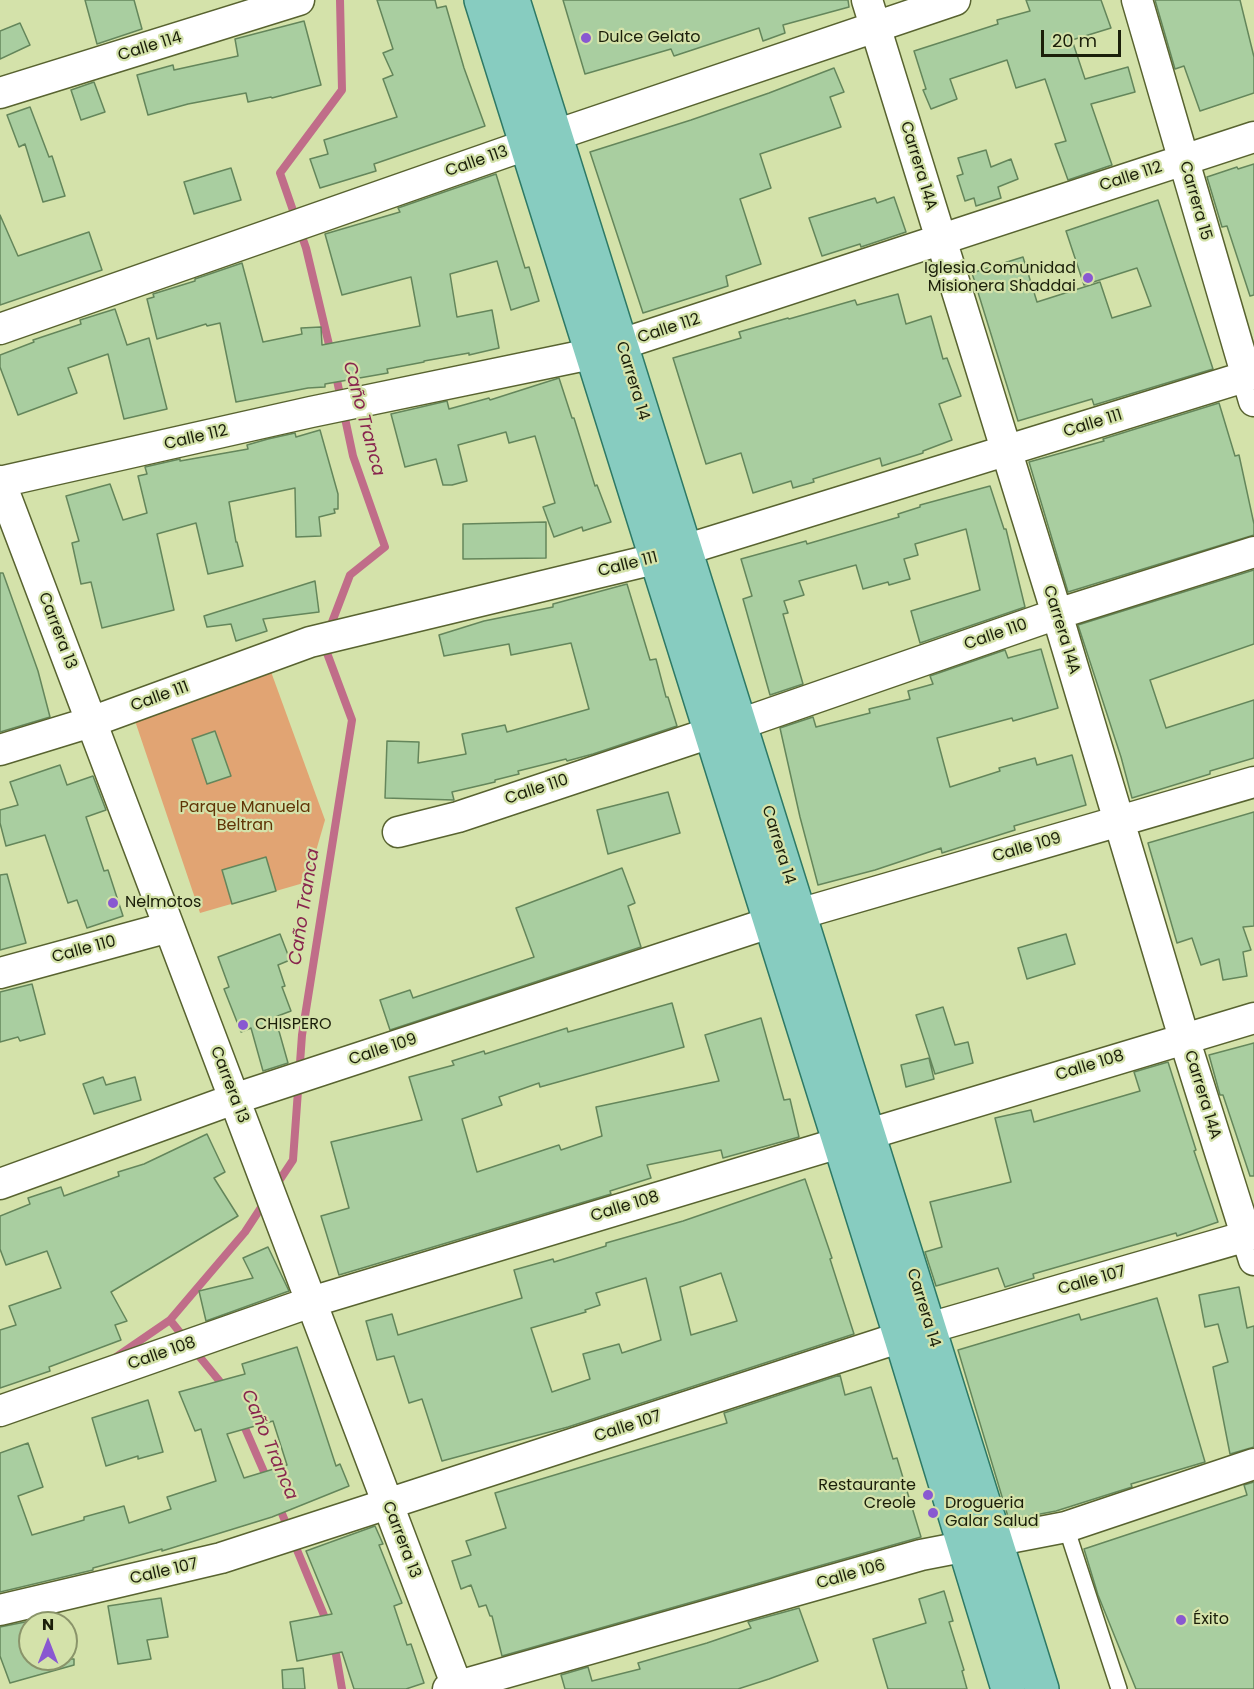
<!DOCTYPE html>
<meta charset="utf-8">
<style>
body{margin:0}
#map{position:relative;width:1254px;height:1689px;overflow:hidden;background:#d4e2aa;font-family:Poppins,sans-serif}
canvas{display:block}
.north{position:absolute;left:18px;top:1611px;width:60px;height:60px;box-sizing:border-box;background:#d4e2aa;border:2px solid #8a946a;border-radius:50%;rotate:0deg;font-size:16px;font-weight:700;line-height:24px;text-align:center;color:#1b1f0a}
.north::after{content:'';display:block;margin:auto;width:21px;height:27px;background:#8958d1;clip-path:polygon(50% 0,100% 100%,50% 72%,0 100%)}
.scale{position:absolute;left:1041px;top:30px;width:80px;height:27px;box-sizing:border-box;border:3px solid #1b1f0a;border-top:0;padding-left:8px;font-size:18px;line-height:21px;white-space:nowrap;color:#1b1f0a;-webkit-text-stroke:4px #d4e2aa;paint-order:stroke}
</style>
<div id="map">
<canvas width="1254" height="1689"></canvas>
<div class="north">N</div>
<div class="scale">20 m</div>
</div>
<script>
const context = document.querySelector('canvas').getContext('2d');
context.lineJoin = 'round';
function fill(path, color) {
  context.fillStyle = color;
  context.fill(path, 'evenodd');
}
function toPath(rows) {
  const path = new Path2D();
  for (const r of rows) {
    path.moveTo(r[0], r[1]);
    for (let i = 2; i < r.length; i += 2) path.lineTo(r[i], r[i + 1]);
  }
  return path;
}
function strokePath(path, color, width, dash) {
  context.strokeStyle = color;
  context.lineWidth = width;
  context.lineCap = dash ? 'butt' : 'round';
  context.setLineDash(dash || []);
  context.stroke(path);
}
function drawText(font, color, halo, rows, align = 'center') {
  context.font = font + ' Poppins,sans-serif';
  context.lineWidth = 4.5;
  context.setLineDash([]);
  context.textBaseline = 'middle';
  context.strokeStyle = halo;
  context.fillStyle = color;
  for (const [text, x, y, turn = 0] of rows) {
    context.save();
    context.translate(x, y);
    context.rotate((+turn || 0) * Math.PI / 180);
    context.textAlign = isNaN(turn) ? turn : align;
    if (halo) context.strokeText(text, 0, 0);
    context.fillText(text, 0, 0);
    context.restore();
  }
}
const green = toPath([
 [270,669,325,820,307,882,200,913,133,715]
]);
const stream = toPath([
 [331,353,306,248,280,173,342,90,340,0],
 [329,630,350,575,385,547,353,456,335,371],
 [275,1187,293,1160,302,1035,352,720,324,645],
 [186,1340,170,1320,245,1232,266,1200],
 [194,1350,226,1389],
 [116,1357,170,1320],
 [241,1419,268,1481],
 [278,1504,328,1625],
 [334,1643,342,1689]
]);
const building = toPath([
 [85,0,134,0,142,29,97,44,85,0],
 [377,0,435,0,437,8,446,6,464,68,485,126,374,164,376,171,320,188,310,159,328,154,324,140,397,117,383,79,393,75,383,53,393,49,377,0],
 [563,0,848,0,849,7,783,25,785,33,763,41,759,28,674,56,671,49,585,74,563,0],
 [1026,0,1101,0,1111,28,1072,40,1085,79,1128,67,1135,92,1091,104,1112,165,1068,180,1055,144,1066,141,1045,79,1016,88,1007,60,950,79,957,99,931,109,923,90,926,89,914,51,998,24,997,20,1030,11,1026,0],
 [1155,0,1240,0,1254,57,1254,93,1200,111,1184,66,1175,69,1155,0],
 [304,21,321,85,272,98,271,97,248,102,246,93,188,104,148,115,137,75,173,65,174,70,238,56,235,39,304,21],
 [20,23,30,45,0,59,0,31,20,23],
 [834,68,844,92,830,97,841,127,760,154,771,188,740,199,761,264,726,276,728,286,643,313,590,152,691,120,769,93,834,68],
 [94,82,105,112,81,120,71,90,94,82],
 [30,107,49,157,52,156,65,196,43,202,25,144,19,147,7,115,30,107],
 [986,150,991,167,1011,159,1018,179,998,187,1001,198,976,206,974,198,965,201,957,176,963,174,958,158,986,150],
 [1254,164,1254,295,1250,296,1227,226,1222,227,1207,177,1237,167,1238,169,1254,164],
 [231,168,241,200,194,214,184,182,231,168],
 [496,174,525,268,529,267,539,301,511,310,497,261,450,274,457,317,492,310,499,348,469,355,469,353,424,361,424,362,387,369,388,373,325,384,325,387,308,388,236,402,220,323,207,326,206,324,157,339,147,299,154,297,153,294,195,281,195,279,242,263,263,342,302,334,301,328,321,327,322,345,420,326,411,277,342,295,325,234,400,212,398,208,496,174],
 [894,197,906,232,861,247,860,244,822,256,809,218,875,198,877,203,894,197],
 [1158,200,1213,369,1094,405,1092,399,1018,421,972,273,1023,257,1037,302,1100,282,1112,318,1151,306,1137,268,1084,285,1066,231,1158,200],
 [0,215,18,256,89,232,102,270,0,305,0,215],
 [898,294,906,324,931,316,943,359,947,358,961,396,939,404,952,440,923,451,923,453,882,466,880,458,813,479,814,482,793,488,791,481,753,493,741,453,706,464,673,358,741,338,739,332,788,318,789,319,855,300,857,305,898,294],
 [115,309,127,345,149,338,167,409,124,419,108,354,68,368,77,393,18,415,0,367,0,355,34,342,33,340,81,324,80,320,115,309],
 [559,378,572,418,574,418,595,486,597,485,611,522,583,531,582,527,554,537,543,507,555,503,535,436,509,443,506,432,458,445,467,481,452,485,443,485,436,459,405,467,391,414,447,401,449,409,489,398,490,400,559,378],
 [1219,403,1235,456,1239,455,1254,524,1254,535,1068,592,1029,462,1104,441,1103,439,1219,403],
 [320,430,338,494,338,509,334,509,335,513,319,517,321,536,296,537,295,488,229,502,236,542,237,542,243,566,208,574,196,523,157,534,174,610,102,628,91,582,81,584,72,543,79,541,66,496,110,484,123,520,147,513,138,476,147,474,145,467,180,459,180,461,248,449,247,445,268,439,295,433,296,437,320,430],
 [990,486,1004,529,1006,529,1025,607,920,643,911,611,980,590,966,529,915,544,918,555,904,559,910,579,889,585,888,582,863,589,856,565,799,581,804,595,784,601,788,613,783,614,803,684,770,695,743,599,752,596,741,559,806,541,807,544,899,517,898,514,920,507,920,505,990,486],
 [546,522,546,558,463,559,463,524,546,522],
 [1254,570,1254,644,1150,680,1166,728,1254,700,1254,758,1210,771,1210,774,1132,798,1121,757,1078,625,1254,570],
 [0,573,3,573,38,671,50,717,0,732,0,573],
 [315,581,319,612,263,619,267,631,236,641,231,624,207,627,204,616,315,581],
 [627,584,650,660,656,659,666,697,668,697,677,726,593,754,567,761,566,759,518,771,519,774,495,780,495,782,452,792,454,800,385,798,387,741,419,742,418,763,466,754,462,734,505,725,507,732,589,709,571,643,511,655,509,644,444,656,439,635,484,621,553,607,553,604,627,584],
 [1041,649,1058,708,1013,721,1012,718,937,738,950,787,1000,771,999,768,1035,758,1037,765,1072,755,1086,805,1014,826,1015,830,942,853,941,848,875,870,818,885,800,817,780,728,813,717,816,727,870,713,869,709,910,699,908,691,933,684,930,676,1005,650,1008,658,1041,649],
 [215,731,231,776,207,784,192,739,215,731],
 [60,765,67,785,93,776,106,810,86,817,104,871,108,870,123,916,87,928,77,900,68,903,45,835,6,846,0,823,0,810,18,805,10,782,60,765],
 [668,792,680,833,608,854,597,810,668,792],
 [1254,812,1254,926,1243,927,1251,950,1243,952,1247,976,1223,980,1219,959,1201,965,1192,938,1177,943,1148,843,1254,812],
 [266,857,276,891,232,904,222,870,266,857],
 [622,868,635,903,628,906,641,947,390,1030,380,1000,410,990,413,998,534,957,516,908,622,868],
 [7,874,26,943,0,950,0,875,7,874],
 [280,934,290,960,278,965,285,986,282,987,291,1011,275,1017,288,1063,263,1071,251,1028,241,1032,224,989,229,987,218,957,280,934],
 [1066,934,1075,964,1027,979,1018,948,1066,934],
 [32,984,45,1034,20,1041,18,1037,0,1042,0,992,32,984],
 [672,1003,684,1047,540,1087,539,1083,499,1097,502,1105,462,1119,477,1172,559,1145,561,1150,602,1136,596,1107,719,1081,705,1035,761,1018,784,1100,790,1099,799,1137,723,1158,721,1150,647,1165,651,1178,610,1191,611,1194,339,1275,321,1216,349,1208,331,1142,422,1120,409,1077,454,1065,452,1061,484,1051,485,1054,567,1028,568,1032,672,1003],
 [943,1007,955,1045,968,1042,973,1063,935,1074,916,1015,943,1007],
 [1254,1043,1254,1176,1250,1176,1223,1095,1220,1095,1209,1055,1254,1043],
 [929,1058,934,1079,906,1087,901,1065,929,1058],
 [1168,1062,1196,1150,1194,1151,1218,1222,1177,1236,1176,1233,1033,1274,1034,1278,1005,1287,998,1268,936,1286,925,1252,942,1247,930,1202,1011,1182,995,1118,1031,1110,1034,1122,1140,1091,1134,1072,1168,1062],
 [103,1077,106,1085,135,1077,141,1100,94,1114,83,1084,103,1077],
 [207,1134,225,1172,214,1178,238,1216,111,1292,127,1321,115,1325,121,1340,49,1367,50,1371,0,1388,0,1330,16,1325,9,1306,61,1288,47,1251,6,1265,0,1249,0,1216,30,1204,28,1198,61,1187,64,1196,119,1176,118,1172,144,1164,207,1134],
 [805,1179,832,1258,830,1259,854,1334,568,1427,442,1461,422,1399,409,1403,394,1356,377,1360,366,1321,392,1314,398,1335,522,1298,514,1270,553,1259,554,1262,606,1246,606,1243,683,1221,805,1179],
 [721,1273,737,1321,691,1335,680,1287,721,1273],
 [646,1278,661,1340,622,1353,619,1344,583,1354,590,1379,552,1392,531,1328,586,1312,585,1310,600,1305,596,1293,646,1278],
 [268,1247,289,1291,206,1321,199,1291,253,1278,243,1258,268,1247],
 [1239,1287,1247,1328,1254,1326,1254,1447,1230,1454,1213,1367,1228,1362,1218,1324,1205,1327,1199,1295,1239,1287],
 [1157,1298,1205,1462,1131,1484,1132,1487,1056,1511,1009,1520,958,1350,1079,1314,1081,1320,1157,1298],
 [297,1347,336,1466,340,1464,349,1486,272,1517,162,1551,162,1549,93,1568,93,1570,0,1592,0,1453,28,1443,43,1487,18,1496,32,1535,84,1520,84,1517,124,1506,129,1523,171,1509,167,1497,216,1481,201,1429,195,1431,179,1392,245,1374,242,1364,297,1347],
 [273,1421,287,1465,244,1478,227,1434,273,1421],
 [840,1375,845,1395,871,1387,893,1459,897,1458,921,1537,502,1656,492,1616,490,1616,486,1605,479,1607,471,1585,461,1589,452,1561,471,1555,466,1541,506,1528,495,1493,727,1423,724,1413,840,1375],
 [148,1400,163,1452,138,1459,138,1456,106,1466,92,1418,148,1400],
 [1254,1482,1254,1689,1136,1689,1098,1595,1084,1549,1247,1495,1244,1485,1254,1482],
 [375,1526,383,1544,379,1545,402,1603,394,1606,407,1645,411,1644,424,1683,406,1689,354,1689,342,1652,297,1661,290,1622,332,1614,306,1551,375,1526],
 [944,1591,953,1621,949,1622,964,1670,962,1671,967,1689,888,1689,873,1639,926,1623,919,1599,944,1591],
 [161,1598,168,1637,147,1640,151,1659,118,1664,108,1606,161,1598],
 [799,1608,818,1661,769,1679,738,1689,565,1689,561,1675,588,1667,592,1681,640,1669,638,1663,707,1643,751,1628,748,1622,799,1608],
 [30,1621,30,1659,74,1659,74,1665,10,1683,0,1656,0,1627,30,1621],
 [303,1668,305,1689,283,1689,282,1670,303,1668]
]);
const lane = toPath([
 [1066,1527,1119,1689]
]);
const street = toPath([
 [867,0,1057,614,1184,1038,1254,1260],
 [1137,0,1254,401],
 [0,93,299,0],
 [0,329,526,145,955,0],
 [0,481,458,1689],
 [0,482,311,412,591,354,1254,137],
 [740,724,1057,614,1254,552],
 [0,750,91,722,310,642,655,559,1254,374],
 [398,832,458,817,710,733],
 [799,914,1254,782],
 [0,973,169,927],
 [0,1184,234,1099,769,923],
 [0,1411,311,1302,1254,1018],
 [0,1610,221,1558,929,1328,1254,1234],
 [448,1689,921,1555,1066,1527,1254,1464]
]);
const primary = toPath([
 [481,0,901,1338,1008,1689],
 [513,0,1042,1689]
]);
const markers = [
 [586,38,6,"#8958d1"],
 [1088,278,6,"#8958d1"],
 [113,903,6,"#8958d1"],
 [243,1025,6,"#8958d1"],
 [928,1495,6,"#8958d1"],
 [933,1513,6,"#8958d1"],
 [1181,1620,6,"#8958d1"]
];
const poiNames = [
 ["Dulce Gelato",598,38],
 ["Iglesia Comunidad",1076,269,"right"],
 ["Misionera Shaddai",1076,287,"right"],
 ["Nelmotos",125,903],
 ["CHISPERO",255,1025],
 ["Restaurante",916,1486,"right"],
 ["Creole",916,1504,"right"],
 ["Drogueria",945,1504],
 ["Galar Salud",945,1522],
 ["Éxito",1193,1620]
];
const streetNames = [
 ["Calle 114",150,47,-17],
 ["Calle 113",477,162,-19],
 ["Carrera 14A",918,166,73],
 ["Calle 112",1131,177,-18],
 ["Carrera 15",1195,201,74],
 ["Calle 112",669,329,-18],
 ["Carrera 14",632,381,73],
 ["Calle 111",1093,424,-17],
 ["Calle 112",196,438,-13],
 ["Calle 111",628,565,-14],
 ["Carrera 14A",1061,630,73],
 ["Carrera 13",57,631,69],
 ["Calle 110",996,635,-19],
 ["Calle 111",160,697,-20],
 ["Calle 110",537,790,-18],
 ["Carrera 14",778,845,73],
 ["Calle 109",1027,848,-16],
 ["Calle 110",84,950,-15],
 ["Calle 109",383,1050,-18],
 ["Calle 108",1090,1066,-17],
 ["Carrera 13",229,1085,69],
 ["Carrera 14A",1202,1095,73],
 ["Calle 108",625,1207,-17],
 ["Calle 107",1092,1281,-16],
 ["Carrera 14",923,1308,73],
 ["Calle 108",162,1354,-19],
 ["Calle 107",628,1427,-18],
 ["Carrera 13",401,1540,69],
 ["Calle 107",164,1572,-13],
 ["Calle 106",851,1575,-16]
];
const parkNames = [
 ["Parque Manuela",245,808],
 ["Beltran",245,826]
];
const waterNames = [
 ["Caño Tranca",363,419,75],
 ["Caño Tranca",305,907,-81],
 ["Caño Tranca",269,1445,67]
];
fill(green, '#e1a473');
strokePath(stream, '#c06d89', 8);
fill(building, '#a9cea0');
strokePath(building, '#64865b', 1.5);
strokePath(lane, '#586330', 18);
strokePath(street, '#586330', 33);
strokePath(primary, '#2d7965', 36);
strokePath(lane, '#fff', 15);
strokePath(street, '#fff', 30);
strokePath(primary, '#87ccc0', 33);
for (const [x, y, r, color] of markers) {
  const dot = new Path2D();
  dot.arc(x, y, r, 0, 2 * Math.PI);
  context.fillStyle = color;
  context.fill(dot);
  strokePath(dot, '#d4e2aa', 2);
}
drawText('16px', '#1b1f0a', '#d4e2aa', poiNames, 'left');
drawText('16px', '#1b1f0a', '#d4e2aa', streetNames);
drawText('16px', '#603406', '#d4e2aa', parkNames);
drawText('italic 18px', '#88254e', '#d4e2aa', waterNames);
</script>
